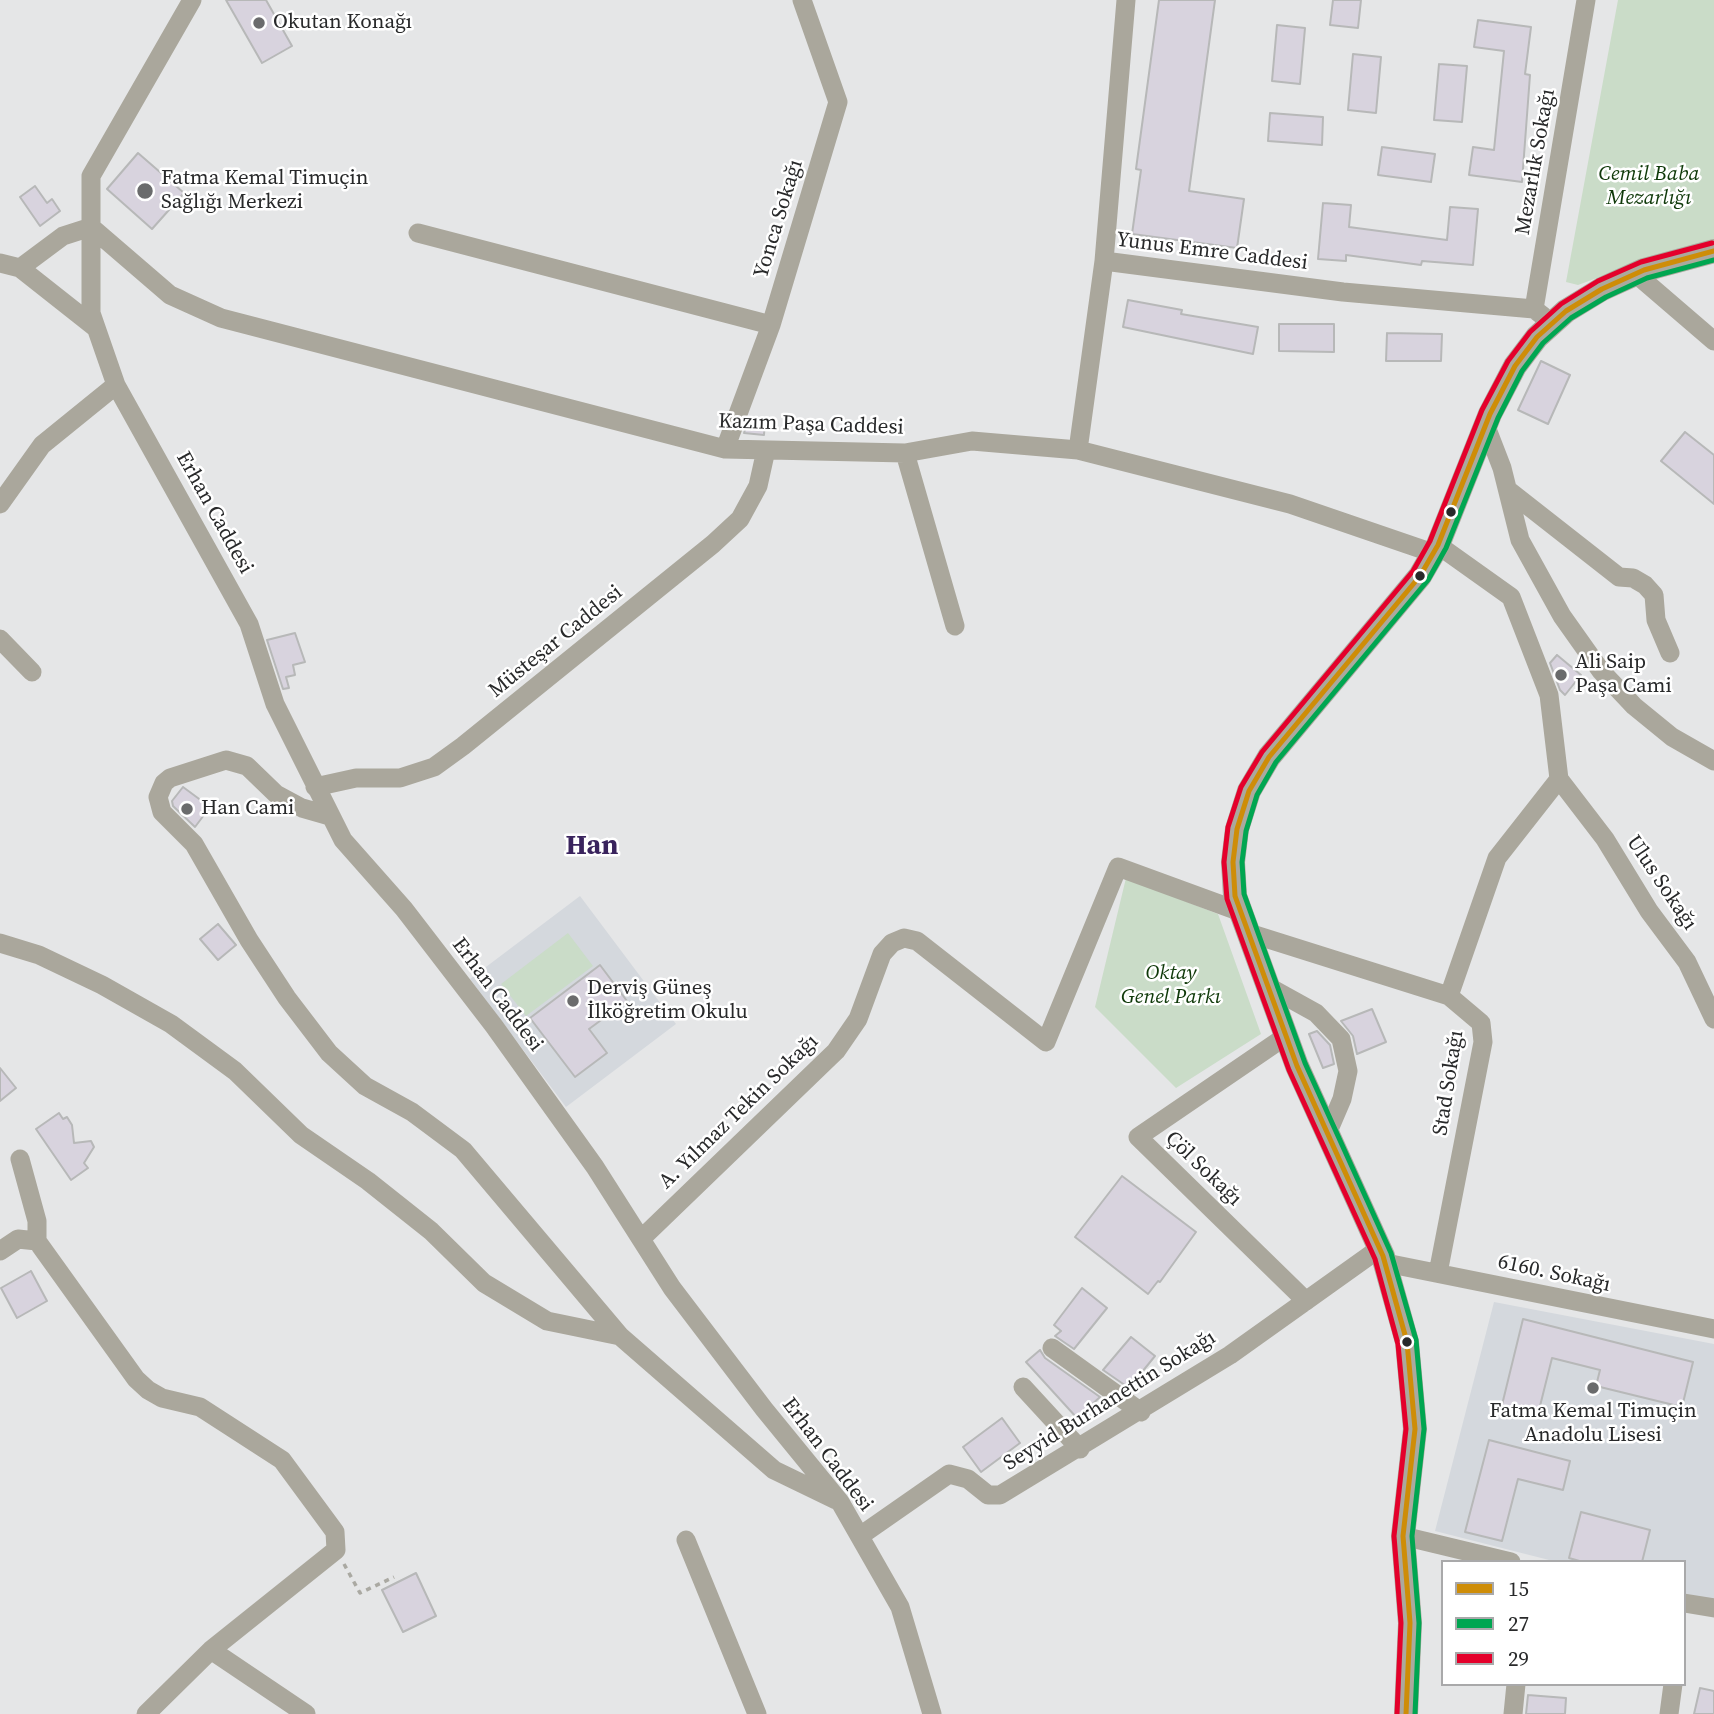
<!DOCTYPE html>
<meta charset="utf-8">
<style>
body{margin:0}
#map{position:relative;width:1714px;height:1714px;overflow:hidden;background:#e5e6e7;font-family:"Source Serif 4",serif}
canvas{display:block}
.legend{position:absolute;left:1441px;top:1560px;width:245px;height:126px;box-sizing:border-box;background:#fff;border:2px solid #a9a9aa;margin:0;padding:9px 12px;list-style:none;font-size:21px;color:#28292a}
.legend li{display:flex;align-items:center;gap:14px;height:35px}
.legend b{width:35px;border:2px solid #a9a9aa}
</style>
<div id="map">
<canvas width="1714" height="1714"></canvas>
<ul class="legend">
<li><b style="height:9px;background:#ce8d08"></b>15</li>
<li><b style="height:9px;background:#00a651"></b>27</li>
<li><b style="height:9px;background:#e4002b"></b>29</li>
</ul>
</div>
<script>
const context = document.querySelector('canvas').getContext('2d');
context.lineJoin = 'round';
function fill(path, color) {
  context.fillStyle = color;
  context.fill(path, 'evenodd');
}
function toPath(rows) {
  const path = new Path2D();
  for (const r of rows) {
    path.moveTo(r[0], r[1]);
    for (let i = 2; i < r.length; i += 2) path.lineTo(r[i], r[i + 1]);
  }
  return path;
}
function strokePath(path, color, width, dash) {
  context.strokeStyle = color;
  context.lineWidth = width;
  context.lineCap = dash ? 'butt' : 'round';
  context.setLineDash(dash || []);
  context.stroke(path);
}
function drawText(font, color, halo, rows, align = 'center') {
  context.font = font + ' "Source Serif 4",serif';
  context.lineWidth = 5;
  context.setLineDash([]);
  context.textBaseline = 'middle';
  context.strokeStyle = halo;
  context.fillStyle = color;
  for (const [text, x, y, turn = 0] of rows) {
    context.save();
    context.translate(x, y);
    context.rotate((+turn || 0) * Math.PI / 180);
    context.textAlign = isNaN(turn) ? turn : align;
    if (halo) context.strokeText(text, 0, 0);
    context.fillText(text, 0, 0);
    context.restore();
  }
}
const built = toPath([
 [580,896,676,1024,566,1107,470,979],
 [1494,1302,1714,1344,1714,1601,1684,1594,1684,1562,1557,1562,1435,1531]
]);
const green = toPath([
 [1618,0,1714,0,1714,240,1673,250,1578,285,1566,282],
 [1126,878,1218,914,1261,1034,1176,1088,1095,1007],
 [568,933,593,966,526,1016,501,984]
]);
const building = toPath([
 [226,0,266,0,292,46,262,63,226,0],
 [1159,0,1215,0,1189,191,1244,199,1237,248,1132,234,1141,170,1136,169,1159,0],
 [1333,0,1361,0,1358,28,1330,25,1333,0],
 [1478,20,1531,27,1525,74,1530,75,1522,182,1469,175,1473,147,1494,150,1504,51,1474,47,1478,20],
 [1277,25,1305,28,1300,84,1272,81,1277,25],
 [1353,54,1381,57,1376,113,1348,110,1353,54],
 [1439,64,1467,66,1462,122,1434,120,1439,64],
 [1270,113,1323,117,1322,145,1268,141,1270,113],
 [1382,147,1435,154,1431,182,1378,175,1382,147],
 [138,153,184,193,152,229,107,189,138,153],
 [35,186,47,203,52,199,60,211,40,226,20,197,35,186],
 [1323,203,1351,205,1349,227,1447,240,1450,207,1478,209,1473,265,1422,261,1421,265,1346,255,1346,261,1318,259,1323,203],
 [1128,300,1182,310,1181,314,1258,327,1253,354,1123,327,1128,300],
 [1279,324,1334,324,1334,352,1279,351,1279,324],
 [1387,333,1442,334,1441,361,1386,361,1387,333],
 [1541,361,1570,375,1548,424,1518,410,1541,361],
 [749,418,765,419,764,435,744,433,749,418],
 [1685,432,1714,455,1714,504,1661,461,1685,432],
 [295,633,305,662,293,665,295,675,286,677,289,688,283,689,267,640,295,633],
 [1557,655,1581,675,1565,695,1560,690,1550,663,1557,655],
 [183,787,210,807,195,827,173,806,172,801,183,787],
 [218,924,236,945,218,960,200,939,218,924],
 [600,965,627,1001,589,1029,607,1053,575,1077,530,1018,600,965],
 [1372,1009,1386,1042,1357,1054,1353,1036,1341,1021,1372,1009],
 [1317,1031,1330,1045,1334,1064,1323,1068,1309,1034,1317,1031],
 [0,1068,16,1088,0,1101,0,1068],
 [59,1113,63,1119,67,1117,72,1125,74,1143,91,1141,94,1147,84,1163,88,1168,71,1180,36,1129,59,1113],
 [1122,1176,1196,1232,1160,1282,1158,1281,1148,1294,1075,1237,1122,1176],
 [31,1271,47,1301,17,1318,1,1288,31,1271],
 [1082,1288,1107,1308,1074,1349,1055,1336,1061,1331,1054,1325,1082,1288],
 [1523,1319,1693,1362,1682,1407,1596,1386,1600,1370,1552,1358,1537,1418,1501,1409,1523,1319],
 [1131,1337,1155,1356,1129,1388,1103,1370,1131,1337],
 [1040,1350,1045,1358,1100,1397,1077,1418,1026,1362,1040,1350],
 [1002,1418,1020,1443,981,1472,963,1447,1002,1418],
 [1489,1440,1570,1461,1563,1490,1518,1479,1502,1541,1465,1532,1489,1440],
 [1581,1512,1650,1530,1642,1562,1583,1562,1569,1558,1581,1512],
 [416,1573,436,1616,403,1632,382,1590,416,1573],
 [1700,1688,1714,1691,1714,1714,1694,1714,1700,1688],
 [1528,1695,1566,1698,1565,1714,1526,1714,1528,1695]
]);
const path = toPath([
 [344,1564,360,1593,394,1577]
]);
const minor = toPath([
 [192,0,91,176,91,313,116,385,249,624,275,704,343,840,404,909,494,1026,595,1167,672,1288,764,1409,840,1502,900,1607,932,1714],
 [1126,0,1104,261,1343,292,1534,309],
 [418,233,771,325],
 [0,263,20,268,96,328],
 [20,268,63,236,91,227,170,295,221,318,725,449,905,453,972,441,1078,450,1290,504,1433,553],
 [1636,274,1714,341],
 [1543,316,1534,309,1586,0],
 [1485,424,1502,468,1520,540,1562,616,1601,671,1634,706,1672,737,1714,761],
 [725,449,771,325,838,102,802,0],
 [1078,450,1104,261],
 [905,453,955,626],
 [1508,490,1619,577,1633,578,1645,585,1654,595,1656,620,1670,653],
 [0,504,42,445,116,385],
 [1438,545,1511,597,1549,695,1559,779,1497,858,1449,996],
 [0,639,32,672],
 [1559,779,1605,839,1649,911,1687,962,1714,1019],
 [315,787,356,778,400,778,434,767,463,746,713,544,740,519,758,486,766,450],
 [330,816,302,808,276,794,247,766,226,760,170,778,164,783,158,797,162,812,194,844,249,940,287,998,329,1053,365,1086,412,1112,463,1150,620,1336,774,1470,836,1500],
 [1249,933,1449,996,1481,1023,1483,1042,1438,1273],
 [0,943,39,955,102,985,171,1024,235,1071,301,1135,368,1181,431,1231,484,1283,547,1321,620,1336],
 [1269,987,1316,1013,1341,1039,1348,1071,1342,1099,1327,1134],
 [1286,1036,1138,1137,1306,1301],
 [20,1159,37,1221,37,1241],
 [641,1239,836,1051,858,1019,882,954,892,943,904,938,917,941,1046,1042,1118,867,1241,912],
 [0,1251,18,1239,37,1241,136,1379,148,1390,162,1398,200,1407,282,1460,335,1532,336,1550,211,1650,146,1714],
 [1386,1263,1714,1329],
 [1052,1348,1141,1412],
 [1023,1387,1080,1449],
 [860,1536,949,1474,968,1479,988,1495,1000,1495,1230,1355,1380,1248],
 [1403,1536,1511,1562],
 [686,1540,757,1714],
 [1684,1603,1714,1608],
 [211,1650,306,1714],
 [1513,1714,1516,1684],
 [1669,1714,1673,1684]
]);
const major = toPath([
 [1406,1714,1410,1623,1403,1536,1415,1429,1407,1342,1383,1256,1297,1066,1235,896,1233,862,1237,829,1249,791,1269,757,1420,576,1438,545,1490,414,1515,366,1537,337,1566,311,1602,289,1644,270,1714,251]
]);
const bus1 = toPath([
 [1406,1714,1410,1623,1403,1536,1415,1429,1407,1342,1383,1256,1297,1066,1235,896,1233,862,1237,829,1249,791,1269,757,1420,576,1438,545,1490,414,1515,366,1537,337,1566,311,1602,289,1644,270,1714,251]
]);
const bus2 = toPath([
 [1415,1714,1419,1623,1412,1536,1424,1429,1416,1340,1391,1253,1305,1063,1244,894,1242,862,1246,831,1257,795,1276,762,1428,580,1446,548,1498,418,1522,371,1543,343,1571,318,1606,297,1647,278,1714,260]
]);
const bus3 = toPath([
 [1397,1714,1401,1623,1394,1536,1406,1429,1398,1344,1375,1259,1289,1070,1227,899,1224,862,1228,827,1241,787,1262,752,1413,571,1430,541,1482,410,1508,361,1530,332,1561,304,1598,281,1641,262,1712,243]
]);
const markers = [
 [259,23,7,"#6a6b6c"],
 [145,191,9,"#6a6b6c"],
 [1451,512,6,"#28292a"],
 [1420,576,6,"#28292a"],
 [1561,675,7,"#6a6b6c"],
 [187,809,7,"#6a6b6c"],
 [573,1001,7,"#6a6b6c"],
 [1407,1342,6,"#28292a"],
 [1593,1388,7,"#6a6b6c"]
];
const poiNames = [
 ["Okutan Konağı",273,23],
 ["Fatma Kemal Timuçin",161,179],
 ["Sağlığı Merkezi",161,203],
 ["Ali Saip",1575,663],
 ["Paşa Cami",1575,687],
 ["Han Cami",201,809],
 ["Derviş Güneş",587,989],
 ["İlköğretim Okulu",587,1013],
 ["Fatma Kemal Timuçin",1593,1412,"center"],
 ["Anadolu Lisesi",1593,1436,"center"]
];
const streetNames = [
 ["Mezarlık Sokağı",1536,162,-80],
 ["Yonca Sokağı",779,219,-73],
 ["Yunus Emre Caddesi",1212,252,7],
 ["Kazım Paşa Caddesi",811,425,2],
 ["Erhan Caddesi",214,513,61],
 ["Müsteşar Caddesi",556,642,-39],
 ["Ulus Sokağı",1661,883,56],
 ["Erhan Caddesi",497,995,53],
 ["Stad Sokağı",1449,1083,-81],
 ["A. Yılmaz Tekin Sokağı",739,1112,-44],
 ["Çöl Sokağı",1203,1169,44],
 ["6160. Sokağı",1554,1274,12],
 ["Seyyid Burhanettin Sokağı",1110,1401,-32],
 ["Erhan Caddesi",827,1455,53]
];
const parkNames = [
 ["Cemil Baba",1649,175],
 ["Mezarlığı",1649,199],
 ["Oktay",1171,974],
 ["Genel Parkı",1171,998]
];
const districtNames = [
 ["Han",592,847]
];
fill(built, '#d4d8dd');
fill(green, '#cadcc8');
fill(building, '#d8d3de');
strokePath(building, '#b7b8b8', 2);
strokePath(path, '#aaa9a2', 3.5, [5, 5]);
strokePath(minor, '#aaa79c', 19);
strokePath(major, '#aba99e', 24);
strokePath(bus1, '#ce8d08', 5);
strokePath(bus2, '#00a651', 5);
strokePath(bus3, '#e4002b', 5);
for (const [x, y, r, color] of markers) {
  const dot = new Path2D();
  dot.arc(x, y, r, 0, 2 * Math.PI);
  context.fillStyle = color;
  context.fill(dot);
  strokePath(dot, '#fff', 2.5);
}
drawText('21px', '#28292a', '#fff', poiNames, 'left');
drawText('21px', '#28292a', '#fff', streetNames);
drawText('italic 21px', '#0f3909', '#fff', parkNames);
drawText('bold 28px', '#39235d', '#fff', districtNames);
</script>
